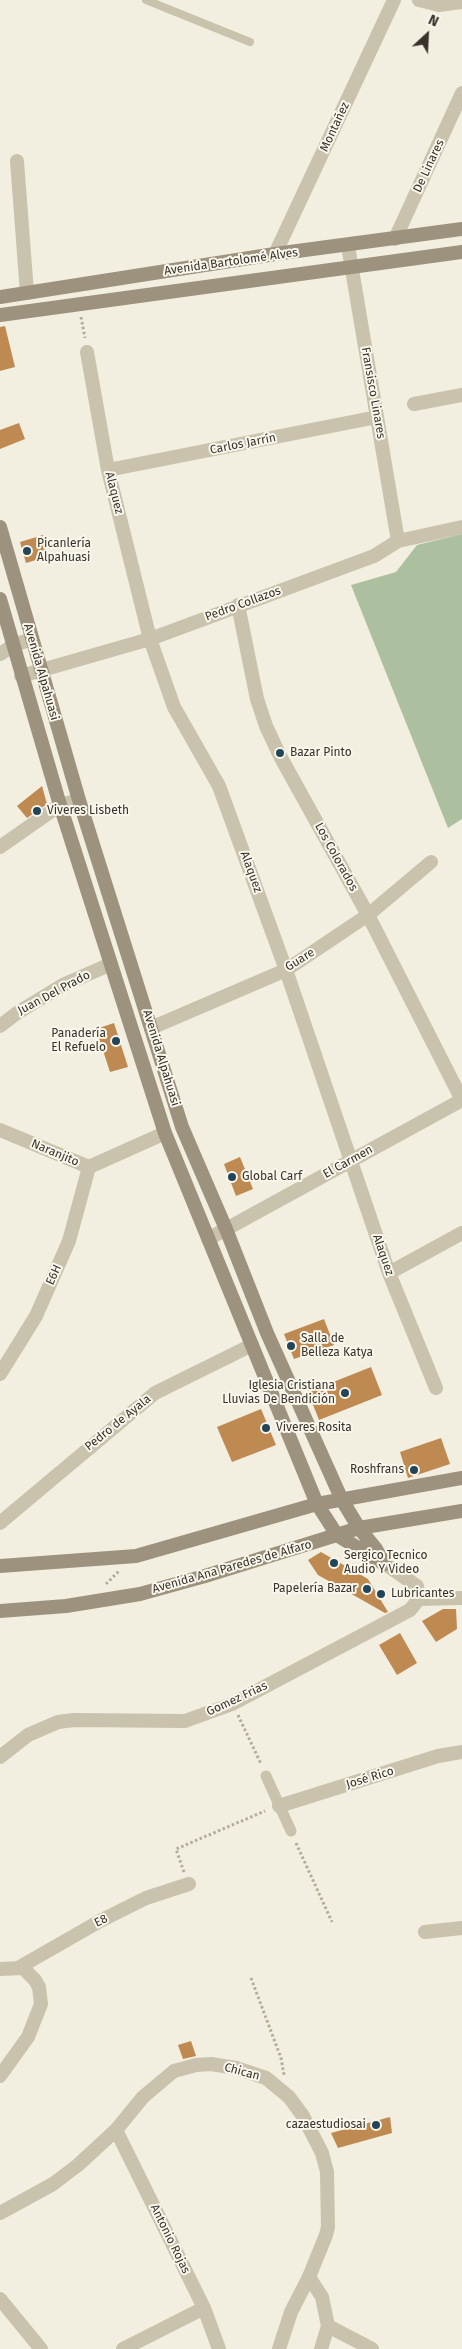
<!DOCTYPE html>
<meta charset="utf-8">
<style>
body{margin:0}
#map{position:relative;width:462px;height:2349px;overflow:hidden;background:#f2eee0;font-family:"Fira Sans",sans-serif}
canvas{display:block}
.north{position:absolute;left:402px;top:10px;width:50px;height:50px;-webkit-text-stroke:4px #f9f7ec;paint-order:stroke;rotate:25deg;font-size:14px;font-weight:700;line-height:20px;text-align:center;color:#38322a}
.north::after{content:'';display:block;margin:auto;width:18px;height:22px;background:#38322a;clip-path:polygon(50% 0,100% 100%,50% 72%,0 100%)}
</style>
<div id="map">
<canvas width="462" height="2349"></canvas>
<div class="north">N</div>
</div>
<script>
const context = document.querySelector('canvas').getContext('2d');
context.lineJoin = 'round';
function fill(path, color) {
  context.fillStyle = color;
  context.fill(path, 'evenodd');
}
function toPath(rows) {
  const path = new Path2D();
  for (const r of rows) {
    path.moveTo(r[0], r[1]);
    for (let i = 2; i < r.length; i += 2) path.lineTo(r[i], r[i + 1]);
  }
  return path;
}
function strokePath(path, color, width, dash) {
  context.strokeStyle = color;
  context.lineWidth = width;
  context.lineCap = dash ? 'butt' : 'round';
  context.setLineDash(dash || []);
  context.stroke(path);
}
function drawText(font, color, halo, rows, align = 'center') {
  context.font = font + ' "Fira Sans",sans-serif';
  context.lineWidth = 4;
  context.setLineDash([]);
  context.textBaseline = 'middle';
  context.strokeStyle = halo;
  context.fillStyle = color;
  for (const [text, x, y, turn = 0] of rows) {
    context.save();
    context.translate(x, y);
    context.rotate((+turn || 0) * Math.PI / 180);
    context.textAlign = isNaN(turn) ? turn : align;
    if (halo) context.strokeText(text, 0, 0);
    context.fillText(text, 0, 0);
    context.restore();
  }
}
const green = toPath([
 [462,534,462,819,448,828,351,585,396,572,417,545]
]);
const building = toPath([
 [5,326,15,367,0,371,0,327],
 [19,423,25,439,0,449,0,430],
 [43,535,49,556,26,563,20,542],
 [42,786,47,804,27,818,17,806],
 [114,1023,128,1067,110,1072,96,1029],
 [240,1157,253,1189,236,1196,224,1164],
 [324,1319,334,1345,294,1359,284,1334],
 [371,1367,382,1395,319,1420,308,1392],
 [261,1409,276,1445,232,1462,217,1427],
 [441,1438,450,1464,408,1478,400,1452],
 [321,1552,368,1579,388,1612,385,1613,318,1575,308,1560],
 [443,1609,456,1609,457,1629,436,1642,422,1621],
 [400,1633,417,1663,397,1675,379,1645],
 [191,2041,196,2056,183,2059,178,2045],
 [390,2117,392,2133,338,2148,331,2133]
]);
const path = toPath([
 [81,317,85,338],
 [106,1584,119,1571],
 [238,1715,261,1764],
 [296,1843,332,1922],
 [184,1872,176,1849,265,1811],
 [251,1978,281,2058,284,2075]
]);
const service = toPath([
 [146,0,250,42]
]);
const pedestrian = toPath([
 [266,1776,291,1831]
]);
const minor = toPath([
 [419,0,439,5,462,2],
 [17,161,27,293],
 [395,239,462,93],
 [348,246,398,541],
 [275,254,394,0],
 [87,352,108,470,150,639,174,707,219,786,286,970,389,1273,436,1388],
 [414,404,462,395],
 [108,470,377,417],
 [238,605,257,699,266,726,280,756,368,915,462,1100],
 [0,654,14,645,32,639],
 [21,676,150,639,374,556,398,541,462,527],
 [0,847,60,805,79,800],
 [0,1026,17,1013,63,985,111,964],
 [151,1028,286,970,368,915,431,862],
 [0,1130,89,1167,165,1133],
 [208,1239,462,1100],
 [389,1273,462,1233],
 [0,1374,36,1316,69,1241,89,1167],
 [0,1523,155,1393,252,1345],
 [419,1599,462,1598],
 [279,1806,438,1756,462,1752],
 [425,1932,462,1928],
 [18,1968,100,1921,146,1898,189,1884],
 [116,2130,204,2308,219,2349],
 [309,2277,322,2297,328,2326,321,2349],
 [0,2299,41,2349],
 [328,2326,372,2349],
 [123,2349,204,2308]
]);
const tertiary = toPath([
 [0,1757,28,1735,58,1722,74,1720,185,1721,232,1704,410,1610,419,1599,417,1586,385,1564],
 [0,1969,23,1968,35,1980,39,1987,41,2004,28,2037,0,2076],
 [0,2213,53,2184,78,2165,116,2130,143,2097,174,2071,196,2065,211,2064,236,2068,266,2078,289,2097,303,2116,322,2153,327,2172,328,2227,326,2235,309,2277,291,2312,279,2349]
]);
const secondary = toPath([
 [0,297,275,254,462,229],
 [0,315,462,252],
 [0,527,79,800,182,1127,226,1229,267,1333,342,1500,359,1528,376,1549,385,1564],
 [0,599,60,805,165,1133,317,1504,337,1535,384,1564],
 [0,1566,136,1556,317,1504,462,1478],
 [0,1611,66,1606,140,1594,205,1576,359,1528,462,1511]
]);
const markers = [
 [27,551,5,"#224557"],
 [280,753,5,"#224557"],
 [37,811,5,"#224557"],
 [116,1041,5,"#224557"],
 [232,1177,5,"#224557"],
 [291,1346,5,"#224557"],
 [345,1393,5,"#224557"],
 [266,1428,5,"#224557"],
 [414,1470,5,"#224557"],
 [334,1563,5,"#224557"],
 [367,1589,5,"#224557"],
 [381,1594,5,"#224557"],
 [376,2125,5,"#224557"]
];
const streetNames = [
 ["Montañez",335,127,-65],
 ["De Linares",429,166,-65],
 ["Avenida Bartolomé Alves",231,262,-8],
 ["Fransisco Linares",373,393,80],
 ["Carlos Jarrín",243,444,-11],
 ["Alaquez",114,493,76],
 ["Pedro Collazos",243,604,-20],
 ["Avenida Alpahuasi",41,672,74],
 ["Los Colorados",336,857,61],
 ["Alaquez",251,872,70],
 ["Guare",300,960,-32],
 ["Juan Del Prado",54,993,-28],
 ["Avenida Alpahuasi",161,1058,73],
 ["Naranjito",55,1153,23],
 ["El Carmen",348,1162,-29],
 ["Alaquez",383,1255,71],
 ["E6H",54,1275,-66],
 ["Pedro de Ayala",118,1423,-39],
 ["Avenida Ana Paredes de Alfaro",232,1567,-16],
 ["Gomez Frias",237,1699,-25],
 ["José Rico",370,1778,-17],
 ["E8",101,1921,-27],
 ["Chican",242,2072,15],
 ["Antonio Rojas",170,2239,64]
];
const poiNames = [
 ["Picanlería",37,544],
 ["Alpahuasi",37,558],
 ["Bazar Pinto",290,753],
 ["Viveres Lisbeth",47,811],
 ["Panadería",106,1034,"right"],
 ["El Refuelo",106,1048,"right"],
 ["Global Carf",242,1177],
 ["Salla de",301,1339],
 ["Belleza Katya",301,1353],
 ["Iglesia Cristiana",335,1386,"right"],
 ["Lluvias De Bendición",335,1400,"right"],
 ["Viveres Rosita",276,1428],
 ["Roshfrans",404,1470,"right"],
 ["Sergico Tecnico",344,1556],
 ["Audio Y Video",344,1570],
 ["Papelería Bazar",357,1589,"right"],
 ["Lubricantes",391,1594],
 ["cazaestudiosai",366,2125,"right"]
];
fill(green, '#acc0a0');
fill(building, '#bf8a51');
strokePath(path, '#b5ac96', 3, [2.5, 2.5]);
strokePath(service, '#c9c2ac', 8);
strokePath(pedestrian, '#c9c2ac', 11);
strokePath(minor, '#c9c2ac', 14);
strokePath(tertiary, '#c9c2ac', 14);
strokePath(secondary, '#9d927d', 14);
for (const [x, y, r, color] of markers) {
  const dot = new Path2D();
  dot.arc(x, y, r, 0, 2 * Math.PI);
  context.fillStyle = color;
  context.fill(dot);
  strokePath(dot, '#f9f7ec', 2);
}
drawText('12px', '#38322a', '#f9f7ec', streetNames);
drawText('12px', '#38322a', '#f9f7ec', poiNames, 'left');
</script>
